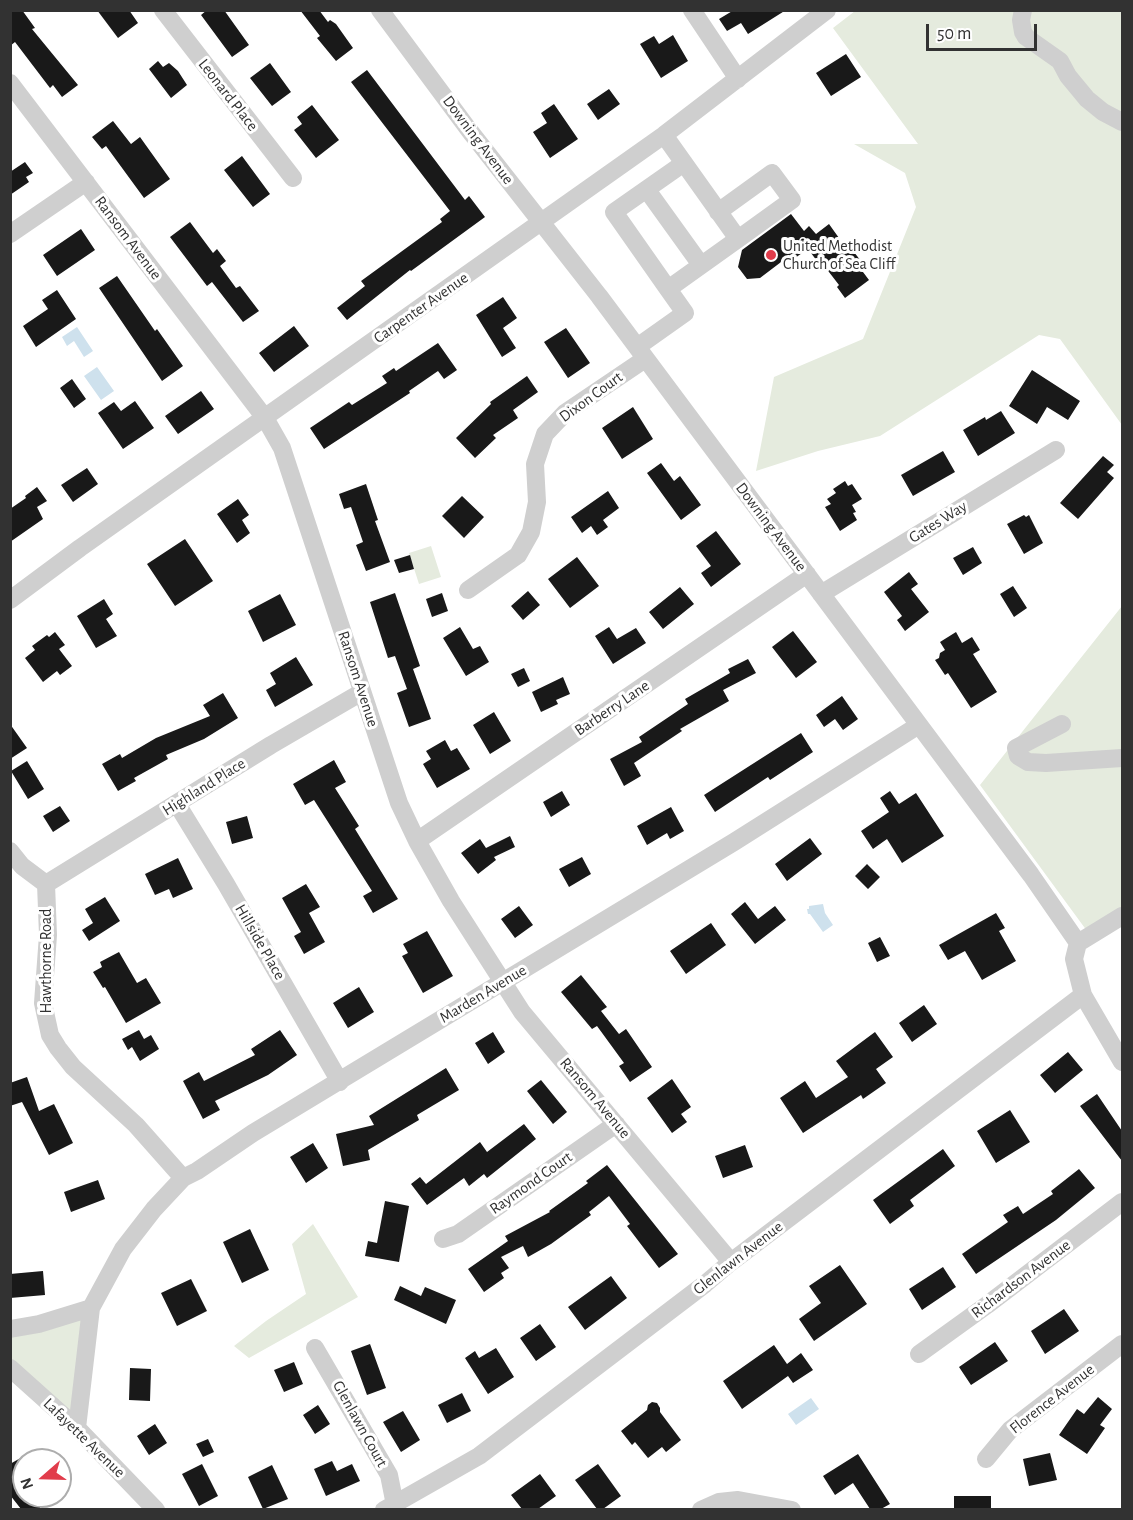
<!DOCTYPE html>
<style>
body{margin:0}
#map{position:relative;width:1133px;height:1520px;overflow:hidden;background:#fff;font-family:"Alegreya Sans",sans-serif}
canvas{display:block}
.frame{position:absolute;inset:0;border:12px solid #323232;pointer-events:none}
.north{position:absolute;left:12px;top:1448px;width:60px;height:60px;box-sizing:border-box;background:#fff;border:2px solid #adadad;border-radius:50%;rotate:250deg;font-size:16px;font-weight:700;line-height:24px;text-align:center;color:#323232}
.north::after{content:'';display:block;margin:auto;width:21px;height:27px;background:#e13c4b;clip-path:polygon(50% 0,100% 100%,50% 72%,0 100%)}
.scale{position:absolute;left:926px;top:24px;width:111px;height:27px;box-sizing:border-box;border:3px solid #323232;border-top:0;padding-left:8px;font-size:18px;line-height:21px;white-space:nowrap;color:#323232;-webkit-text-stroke:4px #fff;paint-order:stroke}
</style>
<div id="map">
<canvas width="1133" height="1520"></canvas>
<div class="frame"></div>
<div class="north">N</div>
<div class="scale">50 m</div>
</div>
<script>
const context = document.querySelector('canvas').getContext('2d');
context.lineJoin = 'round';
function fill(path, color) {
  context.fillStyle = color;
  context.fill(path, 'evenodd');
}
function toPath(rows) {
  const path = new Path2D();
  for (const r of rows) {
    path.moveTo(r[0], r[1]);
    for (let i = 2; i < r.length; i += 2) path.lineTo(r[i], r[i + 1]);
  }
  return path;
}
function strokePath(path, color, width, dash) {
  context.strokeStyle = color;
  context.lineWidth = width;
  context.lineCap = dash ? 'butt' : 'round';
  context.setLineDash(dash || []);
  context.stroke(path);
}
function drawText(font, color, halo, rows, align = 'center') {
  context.font = font + ' "Alegreya Sans",sans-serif';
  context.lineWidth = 6;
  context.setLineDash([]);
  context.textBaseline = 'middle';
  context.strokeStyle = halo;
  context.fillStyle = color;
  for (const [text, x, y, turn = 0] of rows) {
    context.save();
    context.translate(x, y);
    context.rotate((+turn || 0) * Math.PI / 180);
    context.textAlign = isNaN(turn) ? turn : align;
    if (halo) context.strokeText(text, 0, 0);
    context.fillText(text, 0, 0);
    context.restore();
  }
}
const green = toPath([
 [855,11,1122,11,1122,425,1060,339,1039,335,880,436,818,451,756,471,774,377,863,339,916,207,905,173,854,144,918,144,833,28],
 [431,546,441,577,419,584,409,553],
 [1122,606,1122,909,1087,931,980,785],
 [313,1224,358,1297,249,1358,234,1346,266,1321,306,1294,292,1244],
 [91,1308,77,1428,11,1368,11,1329]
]);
const water = toPath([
 [77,327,93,351,84,357,74,341,67,346,62,337],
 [97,367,114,391,101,400,84,376],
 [823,904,825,913,833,925,823,932,810,914,808,914,807,909,809,909,809,906],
 [811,1398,819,1409,796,1425,788,1414]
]);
const building = toPath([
 [10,10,22,10,35,28,32,29,78,85,62,97,53,85,50,88,15,42,10,46],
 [97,10,129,10,138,23,118,38],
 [207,10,224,10,249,45,232,57,201,15],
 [300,10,319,10,328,22,330,20,336,24,353,48,336,61,317,38,320,36],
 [734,10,786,10,748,34,741,23,727,31,719,19],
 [673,35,688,61,661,78,640,44,654,36,659,44],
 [846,54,861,77,831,96,816,73],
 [158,61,163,67,169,63,178,71,187,85,171,98,149,69],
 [270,63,291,92,272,106,250,78],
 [367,70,465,200,469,196,485,217,411,271,410,270,347,320,337,308,365,286,361,281,442,222,440,219,450,211,351,82],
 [609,89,620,104,598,120,587,104],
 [554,104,578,139,550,158,533,132,547,123,541,113],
 [312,105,339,140,316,158,294,130,302,124,297,117],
 [113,121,131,144,140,137,170,179,144,198,106,146,102,149,92,137],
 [242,156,270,194,253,207,224,170],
 [25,162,33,173,26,177,29,182,10,195,10,172],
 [791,214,804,231,809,226,816,234,829,224,844,245,847,243,864,265,860,268,869,280,845,298,837,287,839,285,822,263,820,265,808,249,792,260,789,256,760,278,747,279,738,267,742,250],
 [190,222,213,253,217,249,226,261,220,266,236,288,240,286,259,311,243,322,212,282,207,286,170,237],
 [81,229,95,250,57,276,43,255],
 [117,276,155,331,157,329,183,366,162,381,99,288],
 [57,290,76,319,36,347,23,326,48,309,42,300],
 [503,297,517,318,503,328,516,348,502,357,476,315],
 [294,326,309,346,274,372,259,353],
 [566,328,590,363,568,378,544,342],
 [438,343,457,370,444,379,438,371,409,391,410,393,324,449,310,428,349,402,352,405,387,383,382,376,394,368,396,371],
 [1032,370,1080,401,1068,420,1047,407,1037,424,1009,406],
 [527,376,538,392,513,410,518,418,493,435,496,438,475,458,456,438,491,404,490,402],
 [72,379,86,399,74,408,60,388],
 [201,391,214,409,178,434,165,416],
 [135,401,154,428,123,449,98,413,114,402,121,411],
 [633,407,653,439,622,459,602,428],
 [1001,411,1015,433,978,456,963,430,985,417,986,420],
 [943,451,955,472,913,496,901,475],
 [1103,456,1114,465,1107,472,1114,478,1078,519,1060,503],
 [661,463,674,481,680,476,701,505,681,520,647,473],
 [87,468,98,484,73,502,61,485],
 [845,481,848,486,852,484,862,499,852,505,856,512,853,513,857,520,840,531,825,507,831,504,827,499,836,493,833,489],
 [366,484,378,520,375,521,390,562,366,571,356,545,363,542,351,507,344,509,339,494],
 [37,487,47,501,37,507,43,519,10,542,10,509,26,498,25,496],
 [608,491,619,508,603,520,608,527,597,535,591,526,582,533,571,517],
 [462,496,484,517,464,538,442,516],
 [238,499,249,515,242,520,250,533,237,543,217,514],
 [1024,515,1026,517,1029,515,1043,543,1024,554,1007,524],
 [716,531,741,564,711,587,701,573,711,566,696,546],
 [185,539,213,581,175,606,147,564],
 [973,547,982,563,963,575,953,558],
 [410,555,414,569,399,573,394,560],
 [577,557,599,586,570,608,548,579],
 [909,572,918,584,911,589,929,612,905,631,897,620,902,616,884,592],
 [1013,586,1027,608,1014,617,1000,594],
 [680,587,694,604,663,629,649,612],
 [528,591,540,605,523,620,511,606],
 [395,593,420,666,413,669,431,719,409,727,397,693,407,689,395,656,388,658,370,602],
 [442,593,448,611,432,617,426,599],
 [280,594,296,625,263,642,248,611],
 [104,599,113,614,106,619,117,636,96,648,77,616],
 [460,627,473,649,480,646,489,662,466,676,443,638],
 [609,627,617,639,636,628,646,643,613,664,595,636],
 [793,631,817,662,796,678,772,647],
 [55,632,65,645,59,649,72,666,60,675,57,671,43,682,25,658,35,650,32,646,47,635,49,637],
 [956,632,962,643,972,637,980,650,973,654,997,692,971,708,948,673,945,675,935,660,939,658,940,653,945,650,940,642],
 [296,657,313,685,275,707,266,690,276,684,270,673],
 [748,659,756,673,723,690,729,701,680,729,682,731,634,763,641,776,624,786,610,759,642,742,639,737,688,704,685,699,730,673,728,669],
 [524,668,530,681,518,687,511,674],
 [563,677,570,694,556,700,558,704,541,712,532,692],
 [223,693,238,718,204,739,166,755,168,759,134,778,136,781,118,791,102,764,120,754,122,758,156,738,210,716,203,705],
 [842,696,858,719,843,730,835,719,824,727,816,715],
 [494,712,511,741,490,754,473,725],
 [10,724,27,748,10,759],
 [801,733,813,752,770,780,768,777,715,812,704,795],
 [445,740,451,751,457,748,470,769,437,788,423,764,431,759,426,751],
 [334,760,346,782,335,788,359,826,355,829,398,899,373,913,363,896,372,891,314,800,305,805,293,784],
 [27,761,44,789,28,799,11,771],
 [562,791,570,805,551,817,543,802],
 [890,791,899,804,916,793,944,836,902,863,887,839,873,849,861,831,889,812,880,798],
 [60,806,70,821,53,832,43,816],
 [671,807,684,831,670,839,667,833,647,845,637,826],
 [247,816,253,838,232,844,226,822],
 [510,836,515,847,494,857,496,860,478,874,461,853,480,839,486,848],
 [810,838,822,854,787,881,775,864],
 [582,857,591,874,569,887,559,869],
 [178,858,193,889,173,898,169,889,155,895,145,874],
 [867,864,880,877,868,889,855,876],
 [306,884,320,907,309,913,325,942,304,954,294,936,301,932,282,898],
 [105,897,120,921,89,941,82,930,93,923,85,909],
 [745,902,758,919,775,906,786,920,755,944,731,914],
 [519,906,533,925,515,938,501,919],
 [996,913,1005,928,999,931,1016,961,982,980,965,951,948,960,939,945],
 [711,923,726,945,686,974,670,951],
 [427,931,453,976,423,993,402,956,408,953,403,944],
 [880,937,890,956,877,962,868,943],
 [119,952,137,983,146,978,161,1003,126,1023,105,987,103,988,93,972,102,967,100,962],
 [581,975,607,1007,601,1011,619,1034,626,1029,652,1067,630,1082,619,1066,624,1063,597,1026,592,1029,561,992],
 [359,987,374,1012,348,1028,333,1003],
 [924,1005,937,1024,912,1042,899,1023],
 [139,1030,144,1039,151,1035,159,1049,140,1061,132,1047,128,1050,122,1039],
 [280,1030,297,1055,268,1075,215,1101,220,1110,203,1119,183,1081,199,1072,204,1081,255,1055,251,1049],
 [493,1032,505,1052,488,1064,475,1043],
 [875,1032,893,1057,876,1069,886,1083,863,1099,861,1095,803,1133,780,1098,805,1081,816,1098,848,1077,836,1061],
 [1068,1052,1083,1070,1055,1093,1040,1075],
 [446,1068,459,1090,417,1115,419,1120,368,1150,370,1160,343,1166,336,1134,374,1125,369,1116],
 [27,1077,39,1111,54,1104,73,1143,49,1155,22,1102,10,1106,10,1083],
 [672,1079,691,1107,681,1114,687,1122,672,1133,647,1098],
 [541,1080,567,1112,553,1124,527,1091],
 [1097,1094,1122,1131,1122,1161,1080,1106],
 [1010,1110,1030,1142,996,1163,977,1131],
 [524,1124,536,1139,487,1178,484,1174,469,1186,464,1178,427,1205,411,1184,420,1177,426,1184,480,1142,487,1152],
 [313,1143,328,1168,306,1183,290,1157],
 [745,1145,753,1167,723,1178,715,1156],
 [943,1149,955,1166,910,1200,914,1206,890,1224,873,1200],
 [607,1165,678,1254,659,1268,627,1226,630,1224,609,1196,589,1212,591,1215,551,1244,528,1257,523,1246,501,1257,509,1268,501,1273,504,1278,484,1292,468,1269,508,1241,505,1236,550,1212,549,1211,588,1183,586,1181],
 [1079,1169,1095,1188,1056,1220,976,1274,962,1254,1008,1222,1003,1215,1018,1206,1023,1214,1053,1194,1051,1191],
 [98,1180,105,1199,71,1212,64,1192],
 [385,1201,409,1206,399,1262,365,1256,368,1241,377,1243],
 [250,1229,269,1270,242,1283,223,1242],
 [840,1265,867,1304,814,1341,799,1319,821,1303,809,1286],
 [943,1267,956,1287,922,1310,909,1289],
 [43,1271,45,1295,10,1298,10,1274],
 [611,1276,627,1298,585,1330,568,1307],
 [191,1279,207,1311,177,1326,161,1293],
 [400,1286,421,1296,425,1287,456,1300,446,1324,394,1300],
 [1064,1309,1079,1331,1045,1354,1031,1331],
 [540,1324,556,1347,536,1361,520,1338],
 [995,1342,1008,1361,971,1385,959,1367],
 [370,1344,386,1388,367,1395,351,1351],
 [774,1345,787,1364,801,1353,813,1370,793,1383,788,1376,742,1409,723,1381],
 [496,1348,514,1377,488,1394,465,1358,475,1351,479,1358],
 [294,1362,303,1384,284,1392,274,1370],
 [130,1368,151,1369,150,1401,129,1400],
 [462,1393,471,1411,447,1423,438,1405],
 [1098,1397,1112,1409,1100,1425,1105,1428,1087,1454,1059,1435,1077,1409,1084,1414],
 [652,1402,657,1403,660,1408,660,1412,681,1440,666,1452,662,1447,648,1458,635,1442,632,1445,621,1431,647,1410,648,1405],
 [318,1405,330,1424,315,1434,303,1415],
 [403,1411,420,1440,401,1452,383,1422],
 [155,1424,167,1443,149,1455,137,1436],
 [208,1439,214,1452,203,1457,196,1444],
 [1050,1453,1057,1480,1029,1486,1023,1459],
 [858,1454,890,1504,881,1509,870,1509,853,1483,835,1495,823,1476],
 [24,1456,24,1496,34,1496,41,1509,21,1509,10,1495,10,1464],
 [332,1461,337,1471,352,1464,360,1481,326,1496,314,1469],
 [202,1464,218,1496,199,1506,182,1474],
 [598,1464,621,1496,603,1509,597,1509,575,1480],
 [272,1465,288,1499,263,1509,248,1477],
 [540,1474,556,1496,538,1509,522,1509,511,1495],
 [954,1496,991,1496,991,1509,954,1509]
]);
const minor = toPath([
 [163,10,293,178],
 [380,10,469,130,599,296,1031,875,1078,943,1074,959,1083,995,1122,1062],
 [692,10,738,79],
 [1023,10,1021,20,1023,32,1026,37,1060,61,1068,76,1087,99,1103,112,1122,122],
 [10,83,265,418,282,448,399,803,417,841,451,901,522,1012,731,1262],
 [647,190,701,265],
 [718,212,772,173,792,200,738,239],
 [10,234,86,182],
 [668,289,614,212,684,163],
 [637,347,685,313,668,289,738,239,664,135],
 [468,590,518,555,531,532,537,502,535,464,545,434,565,413,645,359],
 [821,594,1056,450],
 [10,600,80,548,664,135,827,10],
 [1062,724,1016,748,1018,756,1028,762,1046,763,1122,758],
 [177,804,226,884,340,1082],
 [417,841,807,574],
 [10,851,22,866,46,884,48,935,43,1003,50,1035,58,1048,73,1067,136,1125,183,1178],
 [46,884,271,745,362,692],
 [1078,943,1122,916],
 [443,1239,458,1234,616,1124],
 [10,1329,39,1324,91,1308],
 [315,1348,389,1475,396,1510],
 [919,1354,987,1305,1122,1202],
 [10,1368,77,1428,156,1510],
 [77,1428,91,1308,123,1249,154,1209,183,1178,197,1171,253,1133,734,842,919,725],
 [986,1459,1010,1430,1122,1344],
 [384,1510,479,1456,705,1284,731,1262,1083,995],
 [701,1510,719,1502,738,1500,792,1510]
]);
const markers = [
 [771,255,6,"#e13c4b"]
];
const streetNames = [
 ["Leonard Place",228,95,52],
 ["Downing Avenue",478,140,53],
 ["Ransom Avenue",128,238,53],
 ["Carpenter Avenue",421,308,-35],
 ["Dixon Court",591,397,-36],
 ["Gates Way",938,522,-32],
 ["Downing Avenue",771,527,53],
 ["Ransom Avenue",358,679,72],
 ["Barberry Lane",612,708,-34],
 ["Highland Place",204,787,-32],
 ["Hillside Place",260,942,60],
 ["Hawthorne Road",46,961,-90],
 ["Marden Avenue",483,994,-31],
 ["Ransom Avenue",595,1098,50],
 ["Raymond Court",531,1183,-35],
 ["Glenlawn Avenue",738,1258,-38],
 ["Richardson Avenue",1021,1279,-37],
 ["Florence Avenue",1052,1399,-38],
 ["Glenlawn Court",360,1424,61],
 ["Lafayette Avenue",84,1438,44]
];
const poiNames = [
 ["United Methodist",783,246],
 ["Church of Sea Cliff",783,264]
];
fill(green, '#e5ebde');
fill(water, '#cee1ed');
fill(building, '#191919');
strokePath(minor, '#cfcfcf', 18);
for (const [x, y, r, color] of markers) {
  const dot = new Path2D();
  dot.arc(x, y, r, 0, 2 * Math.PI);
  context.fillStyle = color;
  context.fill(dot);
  strokePath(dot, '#fff', 2);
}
drawText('16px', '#323232', '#fff', streetNames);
drawText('16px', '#323232', '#fff', poiNames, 'left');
</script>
